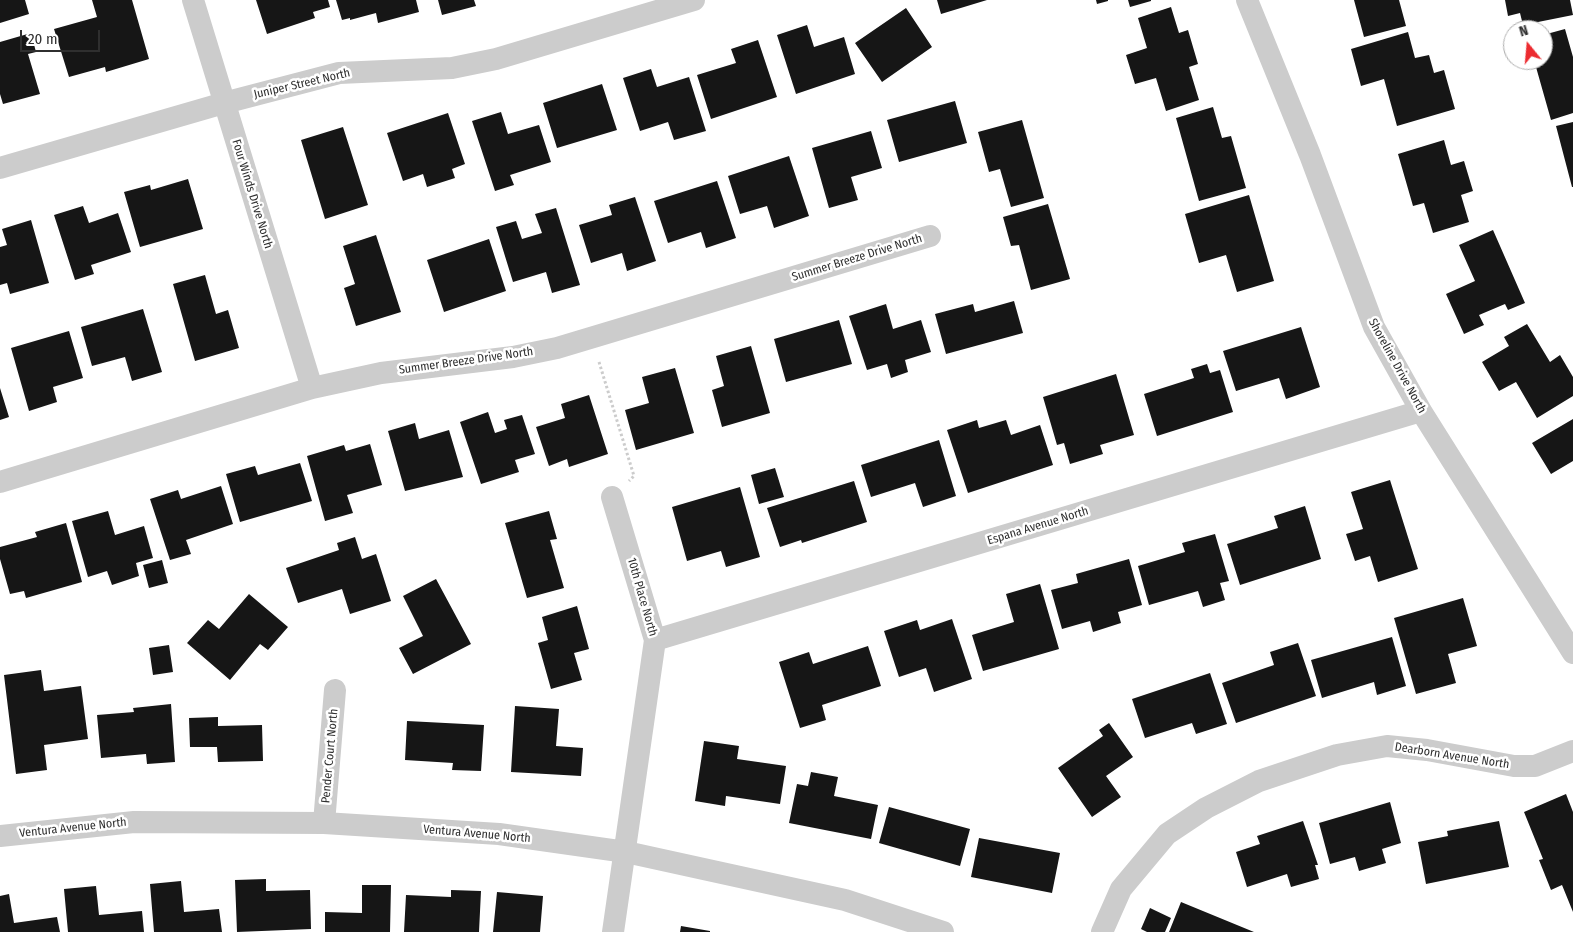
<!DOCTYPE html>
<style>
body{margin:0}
#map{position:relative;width:1573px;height:932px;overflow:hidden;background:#fff;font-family:"Fira Sans Condensed",sans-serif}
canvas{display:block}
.north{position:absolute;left:1503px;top:20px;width:50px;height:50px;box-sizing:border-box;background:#fff;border:1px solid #acacac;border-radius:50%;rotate:343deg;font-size:14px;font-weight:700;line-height:20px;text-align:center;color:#2f2f2f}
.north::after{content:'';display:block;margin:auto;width:18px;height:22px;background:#ec2b30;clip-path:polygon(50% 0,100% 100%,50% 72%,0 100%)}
.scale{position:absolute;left:20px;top:30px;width:80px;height:22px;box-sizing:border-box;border:2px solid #2f2f2f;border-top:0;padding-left:6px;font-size:15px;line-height:18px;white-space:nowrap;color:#2f2f2f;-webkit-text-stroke:4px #fff;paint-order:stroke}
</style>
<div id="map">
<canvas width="1573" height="932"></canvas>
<div class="north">N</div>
<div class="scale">20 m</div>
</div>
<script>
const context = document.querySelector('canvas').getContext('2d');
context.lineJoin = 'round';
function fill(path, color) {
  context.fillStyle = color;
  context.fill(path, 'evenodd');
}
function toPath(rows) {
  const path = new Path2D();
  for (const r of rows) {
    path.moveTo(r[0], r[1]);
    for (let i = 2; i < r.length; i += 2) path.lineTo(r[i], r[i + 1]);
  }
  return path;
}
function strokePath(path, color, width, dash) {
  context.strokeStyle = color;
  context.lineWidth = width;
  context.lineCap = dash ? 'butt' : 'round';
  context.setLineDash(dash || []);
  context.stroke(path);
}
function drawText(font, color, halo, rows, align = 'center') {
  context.font = font + ' "Fira Sans Condensed",sans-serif';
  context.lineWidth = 5;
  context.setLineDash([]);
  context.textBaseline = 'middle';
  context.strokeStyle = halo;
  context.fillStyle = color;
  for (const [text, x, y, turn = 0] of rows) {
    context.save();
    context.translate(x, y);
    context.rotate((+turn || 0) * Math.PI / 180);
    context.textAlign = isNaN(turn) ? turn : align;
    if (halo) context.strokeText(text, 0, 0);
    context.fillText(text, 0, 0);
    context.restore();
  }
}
const building = toPath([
 [0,0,25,0,29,14,0,23],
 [92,0,132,0,149,59,106,72,105,67,69,77,54,29,97,17],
 [256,0,328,0,330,7,313,12,315,18,267,34],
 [336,0,416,0,419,12,378,23,376,13,350,20,350,18,342,20],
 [438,0,474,0,476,6,442,15],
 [937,0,987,0,941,14],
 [1096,0,1108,0,1108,1,1097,4],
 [1128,0,1151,0,1151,1,1130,7],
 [1354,0,1399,0,1406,26,1364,37],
 [1505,0,1570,0,1573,15,1523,25,1520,13,1508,16],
 [1171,7,1179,33,1188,30,1198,64,1189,67,1199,100,1166,111,1156,78,1135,84,1126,55,1147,48,1138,18],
 [906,8,932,47,882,82,855,43],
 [807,25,814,47,844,37,855,74,796,94,777,35],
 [1565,29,1573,57,1573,113,1551,120,1534,60,1543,60,1543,35],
 [1408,32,1415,58,1429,55,1434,73,1444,70,1455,109,1397,126,1384,79,1361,86,1351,49],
 [31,33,36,52,28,54,40,94,3,104,0,94,0,42],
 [758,40,777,97,711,119,697,75,736,63,731,49],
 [651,69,657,87,689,77,706,131,674,140,668,122,640,131,623,78],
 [602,84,617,130,557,148,543,103],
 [955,101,967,143,899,162,887,120],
 [1213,107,1222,138,1231,136,1246,188,1199,201,1176,118],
 [501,112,508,134,539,125,551,162,510,175,514,185,495,191,472,121],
 [448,113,465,164,452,169,455,178,427,187,423,174,403,181,387,133],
 [1022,120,1044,198,1011,207,1000,169,989,172,978,132],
 [1573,122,1573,187,1572,187,1556,126],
 [343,127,368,205,325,219,301,140],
 [871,131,882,168,851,177,858,200,829,208,812,148],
 [1444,140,1451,165,1464,161,1473,191,1461,195,1469,222,1433,233,1424,203,1413,206,1398,154],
 [789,156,809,216,774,228,767,206,740,214,728,176],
 [188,179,203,229,140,247,124,192,150,185,151,190],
 [717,181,736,238,706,248,701,232,668,243,654,201],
 [1249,195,1274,281,1237,292,1226,255,1199,263,1185,214],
 [635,197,656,261,627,271,622,253,591,263,579,225,612,215,609,205],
 [1048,204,1070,279,1031,290,1019,245,1011,246,1003,217],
 [83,206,89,223,118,213,131,252,91,265,94,274,75,280,54,215],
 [556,208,580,285,552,293,546,272,513,282,496,227,516,221,522,239,542,233,535,214],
 [31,220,49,283,10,294,7,283,0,285,0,247,7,245,2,229],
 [1493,230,1525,303,1508,310,1505,304,1479,315,1484,325,1464,334,1446,294,1475,281,1459,245],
 [376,235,401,312,356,326,344,288,355,284,343,246],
 [489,239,506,291,444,312,427,260],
 [205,275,216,314,228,310,239,348,195,361,173,284],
 [1014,301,1023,333,946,354,935,314,973,304,975,312],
 [886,304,893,329,921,320,931,352,905,360,908,372,891,378,887,364,867,370,849,316],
 [143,309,162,372,132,381,125,357,92,366,81,327],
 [839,320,852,364,786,382,774,339],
 [1527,324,1550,362,1560,355,1573,377,1573,396,1537,418,1516,382,1499,391,1482,362,1509,346,1504,337],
 [1301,327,1320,387,1286,399,1279,378,1236,391,1223,351],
 [69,331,83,378,53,387,57,402,29,411,11,348],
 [751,346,770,413,722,427,712,390,724,386,716,356],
 [1207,364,1210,373,1220,370,1233,412,1157,436,1144,394,1194,378,1191,369],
 [675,368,694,433,636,450,625,410,649,403,642,377],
 [1116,374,1134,435,1100,445,1103,454,1070,464,1064,443,1057,445,1043,397],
 [0,388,9,417,0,420],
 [589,395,608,454,569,467,567,459,549,466,536,427,565,418,561,404],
 [488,412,495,433,507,429,504,420,522,415,535,454,515,460,519,472,481,484,460,422],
 [1573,419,1573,461,1551,474,1532,443],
 [977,420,979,428,1006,420,1011,435,1040,425,1053,465,968,493,947,430],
 [415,423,419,439,449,430,463,477,405,491,388,431],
 [939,440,956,496,923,507,915,483,871,497,861,465],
 [370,444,382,485,347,495,353,513,325,521,307,456,344,445,346,451],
 [300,463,312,501,240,522,226,474,255,466,258,475],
 [775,468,784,497,759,504,751,475],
 [1390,480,1418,569,1378,582,1370,556,1355,561,1346,534,1363,529,1351,492],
 [854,481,867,522,802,543,801,540,780,547,767,508],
 [221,486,233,524,186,540,191,554,170,560,150,499,178,490,181,499],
 [740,487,760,557,726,567,721,551,687,561,672,507],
 [1305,506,1321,559,1240,585,1227,544,1278,528,1274,516],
 [108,511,115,535,144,526,153,558,136,563,139,576,112,585,107,571,88,577,72,521],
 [549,511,557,539,550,540,564,588,527,598,505,523],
 [66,523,82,582,26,598,24,591,10,594,0,559,0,547,37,537,35,532],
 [1215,534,1229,581,1220,583,1225,600,1203,607,1198,591,1149,605,1138,566,1185,552,1182,543],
 [355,537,362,559,376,554,391,601,350,614,342,589,298,603,286,568,339,550,337,543],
 [1129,559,1142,605,1118,612,1121,623,1093,632,1090,621,1062,629,1051,590,1078,583,1076,574],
 [162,560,168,583,149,588,143,565],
 [436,579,471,644,413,674,399,648,423,636,403,596],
 [1040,584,1059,649,983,671,972,635,1014,622,1006,594],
 [249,594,288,627,268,650,260,644,230,680,187,643,208,620,219,629],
 [1463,598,1477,646,1448,654,1456,683,1416,694,1394,618],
 [577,606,589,649,574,653,582,680,551,689,538,643,548,640,542,617],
 [952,619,972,679,934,692,926,668,899,677,884,631,917,620,920,630],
 [1392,637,1406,686,1377,695,1374,682,1322,698,1311,660],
 [1298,643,1316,696,1236,723,1222,683,1274,665,1270,652],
 [169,645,173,672,153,675,149,648],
 [868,646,881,686,822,705,826,720,800,728,779,662,809,652,813,664],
 [41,670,44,691,81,686,88,739,44,745,47,770,16,774,4,675],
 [1210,673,1227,724,1196,734,1192,723,1145,738,1132,699],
 [171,704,175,762,147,764,146,754,101,758,97,715,134,712,133,708],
 [515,706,559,709,556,746,583,748,581,776,511,772],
 [218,717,218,726,262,725,263,761,218,762,217,747,190,747,189,718],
 [407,721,484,725,481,771,452,770,453,763,405,760],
 [1109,723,1133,757,1106,776,1121,797,1092,817,1058,768,1103,736,1099,730],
 [704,741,739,746,737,759,786,766,780,804,726,796,725,806,695,801],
 [811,772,838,777,834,796,878,805,871,839,789,823,797,784,808,786],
 [1566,794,1573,812,1573,912,1562,885,1551,890,1539,860,1543,859,1524,812],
 [1390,802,1401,843,1382,849,1386,863,1359,871,1355,857,1330,864,1319,823],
 [889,807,970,829,960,866,879,843],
 [1303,821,1318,865,1315,865,1319,879,1291,887,1287,874,1247,887,1236,852,1260,844,1257,836],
 [1499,821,1509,867,1426,884,1418,842,1448,836,1447,831],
 [979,838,1060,853,1052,893,971,877],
 [266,879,266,891,310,890,311,929,237,932,235,880],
 [181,881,184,912,219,909,222,932,154,932,150,884],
 [362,885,391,885,390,932,325,932,325,912,362,913],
 [96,886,99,915,142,911,144,932,68,932,64,889],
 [451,890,481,891,479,932,404,932,406,895,451,897],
 [497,892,543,896,540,932,493,932],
 [9,894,14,923,57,917,60,932,0,932,0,896],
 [1181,902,1254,932,1169,932],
 [1150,908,1171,918,1165,932,1147,932,1141,929],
 [681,926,710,931,710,932,680,932]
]);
const path = toPath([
 [599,362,634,476,629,481]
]);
const minor = toPath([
 [193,0,312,388],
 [1247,0,1310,155,1374,327,1421,411,1573,653],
 [0,168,224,103,339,73,452,68,496,59,694,0],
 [0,482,312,388,381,373,513,357,557,348,930,236],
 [612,497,655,640,613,932],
 [655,640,1421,411],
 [324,823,335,690],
 [0,836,134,822,324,823,499,834,626,852,845,900,943,932],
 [1102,932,1121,889,1167,834,1206,808,1259,781,1337,755,1387,746,1427,750,1514,766,1535,766,1573,751]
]);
const streetNames = [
 ["Juniper Street North",302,84,-13],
 ["Four Winds Drive North",252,194,73],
 ["Summer Breeze Drive North",857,258,-17],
 ["Summer Breeze Drive North",466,361,-8],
 ["Shoreline Drive North",1397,366,61],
 ["Espana Avenue North",1038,526,-17],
 ["10th Place North",642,597,74],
 ["Pender Court North",330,756,-85],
 ["Dearborn Avenue North",1452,756,9],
 ["Ventura Avenue North",73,828,-6],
 ["Ventura Avenue North",477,834,5]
];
fill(building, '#161616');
strokePath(path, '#ccc', 3, [2.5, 2.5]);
strokePath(minor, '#ccc', 22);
drawText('12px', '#2f2f2f', '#fff', streetNames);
</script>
